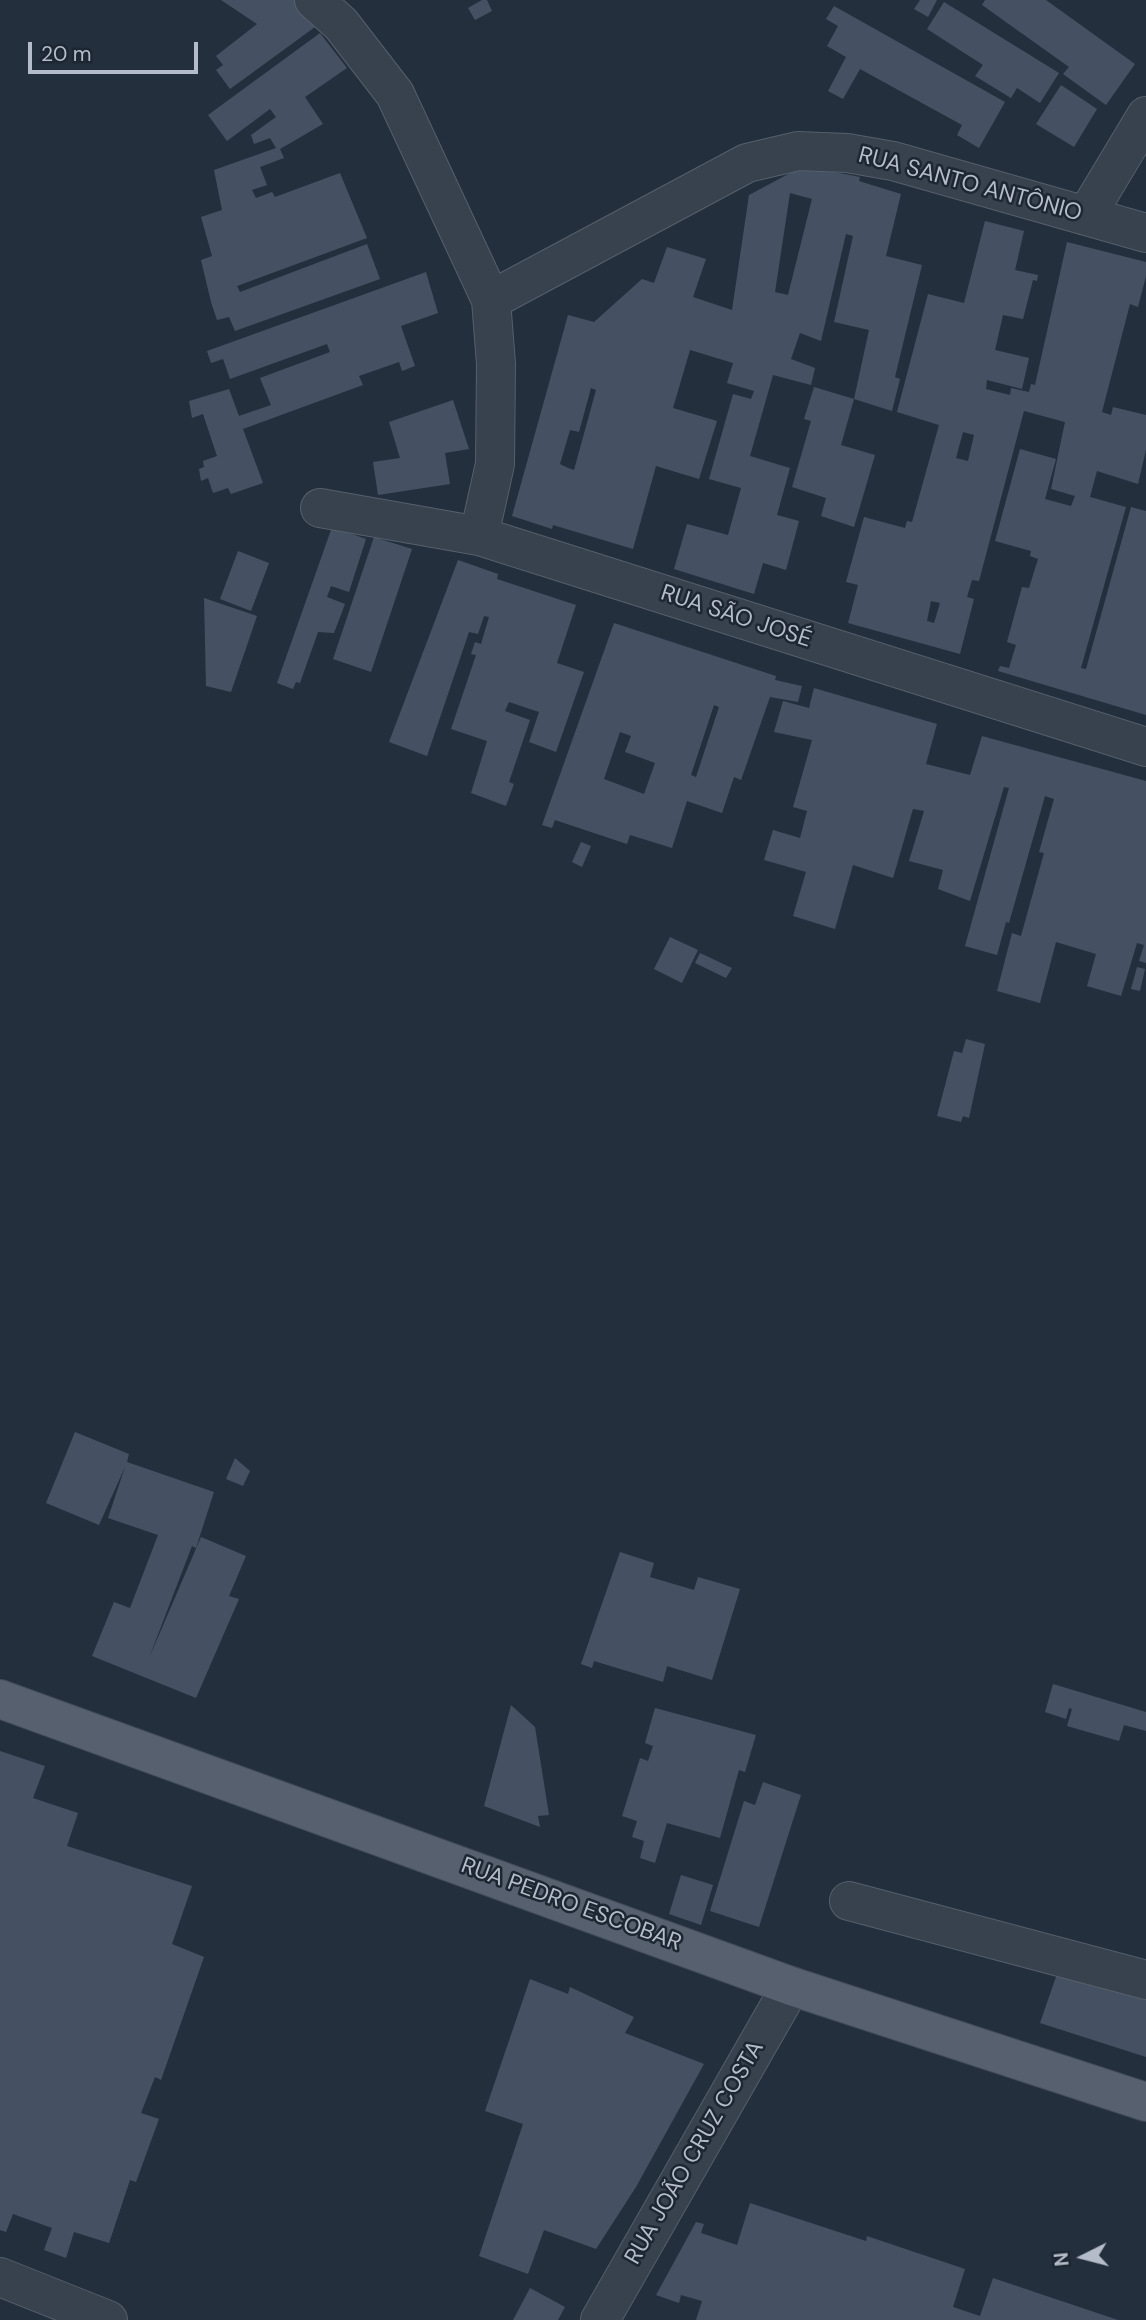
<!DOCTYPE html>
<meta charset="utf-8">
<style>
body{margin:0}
#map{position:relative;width:1146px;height:2320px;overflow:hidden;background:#242f3e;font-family:"DM Sans",sans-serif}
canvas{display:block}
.north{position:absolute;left:1048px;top:2222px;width:70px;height:70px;-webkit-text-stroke:5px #1d2633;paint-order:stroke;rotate:264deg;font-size:19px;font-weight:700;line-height:28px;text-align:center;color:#b4bcc9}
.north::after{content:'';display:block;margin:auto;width:24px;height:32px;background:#b4bcc9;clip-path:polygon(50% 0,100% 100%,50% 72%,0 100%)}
.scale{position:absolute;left:28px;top:42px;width:170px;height:32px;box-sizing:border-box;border:4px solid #b4bcc9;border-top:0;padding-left:9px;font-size:21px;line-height:24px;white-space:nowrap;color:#b4bcc9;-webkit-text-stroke:5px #1d2633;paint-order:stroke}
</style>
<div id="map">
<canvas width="1146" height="2320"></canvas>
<div class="north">N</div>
<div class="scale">20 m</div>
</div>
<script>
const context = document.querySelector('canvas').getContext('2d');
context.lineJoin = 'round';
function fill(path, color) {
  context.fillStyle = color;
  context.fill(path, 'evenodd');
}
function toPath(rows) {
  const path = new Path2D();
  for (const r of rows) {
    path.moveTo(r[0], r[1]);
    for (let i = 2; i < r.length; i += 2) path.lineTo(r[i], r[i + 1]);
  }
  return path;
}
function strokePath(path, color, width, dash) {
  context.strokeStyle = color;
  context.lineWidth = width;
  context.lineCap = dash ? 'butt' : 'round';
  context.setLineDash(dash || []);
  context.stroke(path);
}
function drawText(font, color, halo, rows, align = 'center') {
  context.font = font + ' "DM Sans",sans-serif';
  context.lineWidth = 5;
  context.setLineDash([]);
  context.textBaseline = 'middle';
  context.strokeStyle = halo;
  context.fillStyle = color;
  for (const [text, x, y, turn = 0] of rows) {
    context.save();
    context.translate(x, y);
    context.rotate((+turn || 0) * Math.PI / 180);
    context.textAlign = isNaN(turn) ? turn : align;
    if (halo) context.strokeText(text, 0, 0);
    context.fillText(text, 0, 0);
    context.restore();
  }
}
const building = toPath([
 [221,0,295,0,315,27,230,89,216,70,223,65,216,56,257,24],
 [482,0,487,0,492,11,475,20,468,8],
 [920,0,937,0,928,17,914,9],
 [985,0,1046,0,1135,64,1106,105,1063,74,1069,67,982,5],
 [944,2,1059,73,1040,103,1017,88,1011,98,975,76,983,65,927,29],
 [834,6,1005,102,979,148,957,135,962,125,860,69,843,99,828,91,846,57,827,46,838,26,826,19],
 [320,33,347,68,305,97,323,124,280,149,284,158,260,167,267,185,252,190,256,198,272,192,275,197,340,173,367,238,237,286,240,292,367,244,380,279,235,331,229,317,217,320,211,302,201,260,212,256,201,217,222,210,214,170,276,148,270,138,254,144,251,135,276,117,270,109,227,141,208,115],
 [1061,85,1097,109,1074,147,1036,124],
 [819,169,860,177,859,181,901,194,886,256,922,265,895,377,900,379,892,411,854,399,869,330,834,322,853,236,846,234,821,341,800,333,791,359,815,368,811,385,773,375,750,456,790,468,777,515,799,521,786,570,763,563,754,594,674,569,687,524,728,535,741,488,709,479,733,394,751,399,754,391,727,383,733,363,690,350,673,408,717,421,699,479,656,466,633,549,553,525,552,529,512,516,568,315,594,322,642,279,654,283,667,247,706,259,693,297,732,310,749,195,794,171],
 [790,193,812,199,788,295,775,292],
 [591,388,596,390,574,470,568,468,560,464,570,430,579,432],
 [985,221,1024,231,1015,270,1038,275,1037,281,1033,280,1023,319,1003,315,995,350,1029,358,1022,389,987,380,986,389,1010,395,1011,388,1029,392,1031,384,1035,385,1067,242,1146,262,1146,276,1138,307,1130,304,1102,412,1111,415,1113,407,1146,415,1146,450,1138,484,1097,471,1090,497,1126,507,1081,668,1086,669,1131,507,1146,511,1146,715,998,671,1000,666,1009,668,1016,645,1007,642,1022,587,1029,588,1038,559,1030,556,1031,551,995,541,1020,449,1056,459,1045,499,1071,506,1075,496,1051,489,1065,422,1024,411,979,581,972,580,967,597,974,599,960,654,848,623,858,585,846,582,864,517,905,528,907,521,912,522,939,425,897,412,928,294,964,303],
 [963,432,974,435,968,461,956,458],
 [931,601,940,603,934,623,927,621],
 [426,272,438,313,401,326,415,366,402,371,399,362,359,376,363,385,243,429,263,483,231,494,228,488,213,493,208,478,201,481,199,469,204,467,203,461,217,456,203,414,192,418,189,401,229,389,239,416,271,405,260,378,330,352,327,344,230,379,223,359,211,363,207,351],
 [814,387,854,399,841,445,875,455,854,527,821,516,826,498,792,487,811,421,804,419],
 [453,400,469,449,445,453,450,484,378,495,373,462,400,458,389,422],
 [332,527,366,539,349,592,331,586,327,597,345,604,334,633,318,632,300,683,296,682,293,689,277,683],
 [374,537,412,549,371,672,333,659],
 [238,551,269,563,251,611,220,599],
 [458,560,498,574,497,579,576,605,557,663,584,672,556,752,529,742,539,712,509,702,505,711,530,720,509,782,514,784,506,806,471,793,487,741,451,729,476,655,471,654,475,642,481,644,489,617,484,616,478,634,469,632,427,756,389,742],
 [204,598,257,616,231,692,206,686],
 [614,623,776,676,775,680,802,686,798,702,770,697,741,780,734,777,722,813,687,801,672,848,630,835,627,844,555,820,552,828,542,825],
 [714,705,719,707,696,777,691,775],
 [620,732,631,736,625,752,655,763,644,794,604,779],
 [814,688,937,724,926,764,970,775,982,736,1146,781,1146,963,1139,961,1144,945,1137,943,1121,996,1087,986,1096,954,1056,942,1040,1003,997,991,1012,933,1021,936,1044,853,1039,852,1054,799,1045,796,1009,923,1006,922,997,955,965,946,1009,788,1004,787,970,901,938,889,943,870,909,861,924,811,913,809,893,878,853,865,835,929,793,916,806,872,764,860,773,830,800,838,807,811,793,807,812,740,774,732,783,701,809,708],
 [581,842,591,846,582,867,572,862],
 [670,937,698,950,682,983,654,969],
 [700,953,732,968,726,978,695,963],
 [1137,967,1145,969,1140,991,1131,989],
 [966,1039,985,1044,969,1118,963,1116,961,1122,937,1116,954,1051,962,1053],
 [75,1432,129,1454,127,1462,214,1492,196,1548,192,1546,149,1658,201,1537,246,1556,229,1596,239,1599,196,1698,92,1656,114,1602,130,1608,158,1535,108,1518,125,1467,99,1525,46,1503],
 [235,1458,250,1471,243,1486,226,1479],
 [620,1552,654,1563,650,1577,694,1590,698,1577,740,1589,712,1680,667,1666,663,1682,594,1661,592,1668,581,1664],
 [1053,1684,1146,1712,1146,1731,1124,1725,1119,1741,1067,1726,1072,1709,1069,1708,1066,1719,1045,1712],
 [511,1705,535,1727,549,1815,538,1816,540,1827,484,1806],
 [655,1708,756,1735,745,1772,739,1770,720,1838,667,1823,655,1863,640,1858,644,1841,632,1837,637,1821,622,1816,640,1758,648,1761,653,1746,645,1743],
 [0,1751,45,1766,33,1798,78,1813,67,1846,192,1886,172,1944,204,1957,161,2080,155,2077,141,2113,159,2119,136,2182,130,2180,109,2243,74,2232,66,2258,44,2250,52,2228,13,2214,6,2232,0,2230],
 [763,1782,801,1795,759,1927,710,1911,744,1801,755,1805],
 [681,1875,713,1885,701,1925,669,1914],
 [1059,1968,1146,1996,1146,2057,1040,2023],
 [530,1979,568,1994,570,1987,634,2017,625,2033,704,2064,636,2187,596,2249,544,2230,528,2274,479,2256,523,2124,485,2111],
 [750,2203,866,2241,867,2236,965,2269,953,2307,980,2316,993,2278,1118,2320,696,2320,702,2301,681,2295,679,2303,656,2295,696,2222,704,2224,701,2233,737,2245],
 [530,2288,565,2307,558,2320,513,2320]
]);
const minor = toPath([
 [314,0,341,24,395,94,491,300,496,364,495,464,479,536],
 [1086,216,1146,116],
 [491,300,747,163,798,151,847,153,893,161,1146,233],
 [320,508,479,536,1146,747],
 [849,1901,1146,1980],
 [0,2277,108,2320],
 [600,2320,791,1986]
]);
const major = toPath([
 [0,1699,791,1986,1146,2102]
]);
const streetNames = [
 ["RUA SANTO ANTÔNIO",970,185,15],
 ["RUA SÃO JOSÉ",736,617,18],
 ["RUA PEDRO ESCOBAR",571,1905,20],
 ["RUA JOÃO CRUZ COSTA",695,2153,-60]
];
fill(building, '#455162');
strokePath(minor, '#565f6c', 40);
strokePath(major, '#414a57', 40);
strokePath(minor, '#38414e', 38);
strokePath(major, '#56606e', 38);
drawText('23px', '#b4bcc9', '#1d2633', streetNames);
</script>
